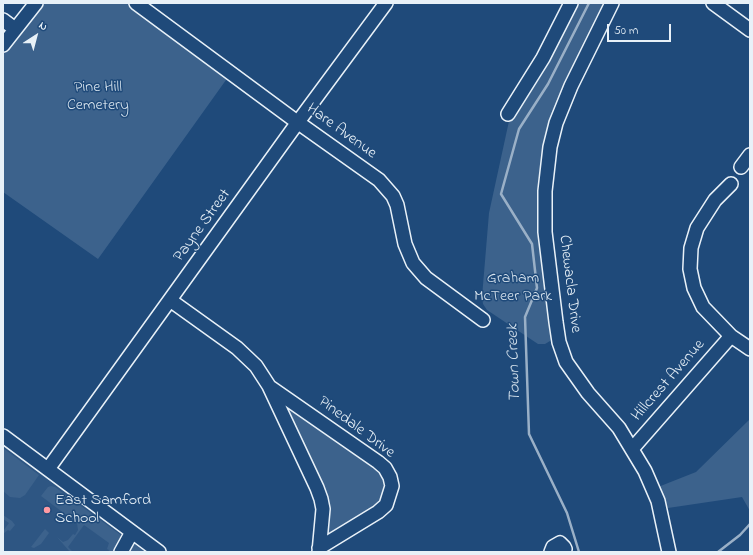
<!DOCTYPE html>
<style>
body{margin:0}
#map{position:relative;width:753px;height:555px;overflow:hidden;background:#1f4a7a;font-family:"Indie Flower",sans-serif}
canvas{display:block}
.frame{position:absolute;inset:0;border:4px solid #e8f1f8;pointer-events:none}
.north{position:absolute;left:16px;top:16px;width:40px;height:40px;-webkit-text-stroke:3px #1f4a7a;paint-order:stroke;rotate:36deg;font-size:11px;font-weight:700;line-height:16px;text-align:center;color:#e8f1f8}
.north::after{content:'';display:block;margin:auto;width:14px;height:18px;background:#e8f1f8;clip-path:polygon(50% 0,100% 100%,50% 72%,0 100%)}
.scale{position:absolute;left:607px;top:24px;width:64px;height:18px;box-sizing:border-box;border:2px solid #e8f1f8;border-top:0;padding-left:5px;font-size:12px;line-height:14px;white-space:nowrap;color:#e8f1f8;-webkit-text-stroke:3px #1f4a7a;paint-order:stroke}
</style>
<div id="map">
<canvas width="753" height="555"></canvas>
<div class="frame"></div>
<div class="north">N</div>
<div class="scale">50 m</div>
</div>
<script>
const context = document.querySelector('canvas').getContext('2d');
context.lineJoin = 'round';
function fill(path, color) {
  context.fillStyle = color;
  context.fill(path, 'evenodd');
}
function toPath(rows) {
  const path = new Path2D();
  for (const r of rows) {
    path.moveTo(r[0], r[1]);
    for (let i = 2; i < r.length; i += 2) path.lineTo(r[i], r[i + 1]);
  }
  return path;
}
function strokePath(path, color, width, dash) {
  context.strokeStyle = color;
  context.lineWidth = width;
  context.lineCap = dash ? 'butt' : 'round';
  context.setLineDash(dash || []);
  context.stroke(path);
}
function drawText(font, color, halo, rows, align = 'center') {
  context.font = font + ' "Indie Flower",sans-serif';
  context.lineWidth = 3;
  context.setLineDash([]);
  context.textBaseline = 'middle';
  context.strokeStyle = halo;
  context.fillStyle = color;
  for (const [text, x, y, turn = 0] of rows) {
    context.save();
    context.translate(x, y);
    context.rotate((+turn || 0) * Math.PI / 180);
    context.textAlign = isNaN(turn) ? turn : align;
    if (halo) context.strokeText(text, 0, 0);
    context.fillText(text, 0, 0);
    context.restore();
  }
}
const built = toPath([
 [3,444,126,535,117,552,3,552]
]);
const green = toPath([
 [36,3,136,3,231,73,98,259,3,192,3,45],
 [574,3,604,3,566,82,551,121,539,197,545,291,552,336,550,341,545,344,538,344,487,310,483,304,482,297,489,213,509,121],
 [287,406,374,467,381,473,384,480,386,490,383,500,375,508,323,542,328,509,326,492],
 [750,419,750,511,742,497,668,508,658,487,696,472],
 [3,448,39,475,25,495,20,498,10,497,3,491],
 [51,486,55,487,122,536,114,552,108,552,109,550,107,549,109,543,84,525,68,547,73,552,70,552,57,537,63,542,68,540,73,534,75,535,78,530,77,523,41,496,48,487],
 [3,515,12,521,15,525,10,531,8,530,3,534,3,531,9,523,3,519],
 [45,529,49,533,41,544,34,548,31,547],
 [132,542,145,552,127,552]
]);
const stream = toPath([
 [579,552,567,513,529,434,525,317,537,288,532,244,501,194,519,129,548,84,589,3],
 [718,552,740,535,750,524]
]);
const minor = toPath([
 [136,3,293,119,379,180,393,196,397,205,405,244,413,263,426,278,483,320],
 [612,3,571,86,556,123,550,147,545,191,545,232,556,322,559,342,566,362,588,393,619,428,645,471,658,501,669,552],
 [713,3,750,30],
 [3,20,15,29],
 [3,45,36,3],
 [508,114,543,58,571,3],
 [741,167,750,155],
 [731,184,715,200,697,228,691,248,690,269,694,288,703,307,731,336,750,349],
 [170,300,237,348,256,366,269,386,317,488,321,499,323,509,319,552],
 [270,387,378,462,385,468,390,477,392,486,386,505,378,512,319,548],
 [3,436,159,552],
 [632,449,731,336],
 [48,469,298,122,386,3],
 [121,552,132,532],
 [551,552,553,547,560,543,564,547,565,549,563,552]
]);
const markers = [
 [47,510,4,"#ff9aa2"]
];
const parkNames = [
 ["Pine Hill",98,88],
 ["Cemetery",98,106],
 ["Graham",513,279],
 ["McTeer Park",513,297]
];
const streetNames = [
 ["Hare Avenue",341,132,36],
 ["Payne Street",203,226,-54],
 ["Chewacla Drive",569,284,83],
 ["Hillcrest Avenue",669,381,-49],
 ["Pinedale Drive",356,428,37]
];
const poiNames = [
 ["East Samford",55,501],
 ["School",55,519]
];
const waterNames = [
 ["Town Creek",515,363,-92]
];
fill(built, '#2e5683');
fill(green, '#3c628c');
strokePath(stream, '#9ab0c7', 2.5);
strokePath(minor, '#e8f1f8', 16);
strokePath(minor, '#1f4a7a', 13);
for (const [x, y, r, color] of markers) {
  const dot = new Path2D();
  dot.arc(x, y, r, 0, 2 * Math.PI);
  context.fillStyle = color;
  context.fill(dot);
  strokePath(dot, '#1f4a7a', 1.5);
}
drawText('16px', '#d7e3ed', '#1f4a7a', parkNames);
drawText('16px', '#e8f1f8', '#1f4a7a', streetNames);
drawText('16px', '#e8f1f8', '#1f4a7a', poiNames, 'left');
drawText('italic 17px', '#d4e1ec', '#1f4a7a', waterNames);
</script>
